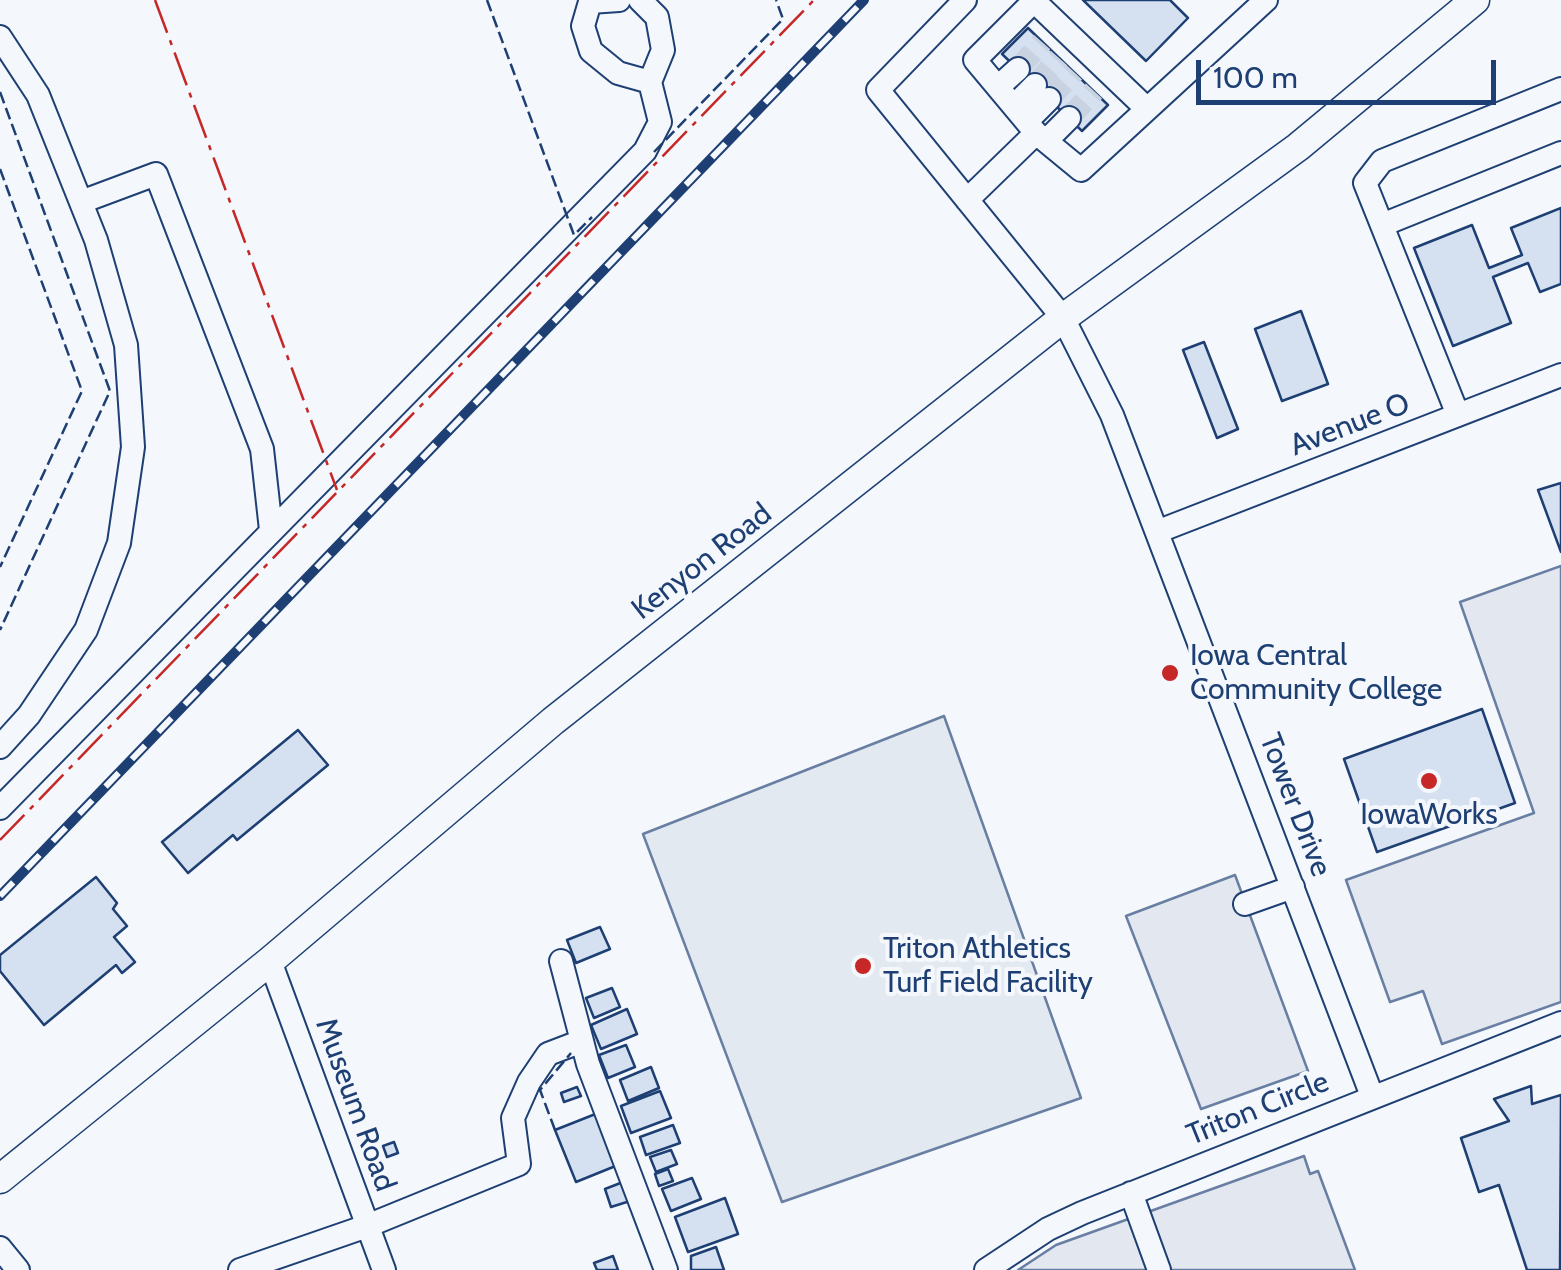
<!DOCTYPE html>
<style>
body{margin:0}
#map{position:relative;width:1561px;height:1270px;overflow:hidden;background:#f4f7fb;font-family:Cabin,sans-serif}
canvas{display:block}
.scale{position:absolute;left:1196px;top:60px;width:300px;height:45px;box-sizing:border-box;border:5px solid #1d3f73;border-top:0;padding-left:12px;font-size:30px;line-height:35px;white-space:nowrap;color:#1d3f73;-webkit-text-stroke:8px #f4f7fb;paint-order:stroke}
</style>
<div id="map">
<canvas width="1561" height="1270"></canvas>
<div class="scale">100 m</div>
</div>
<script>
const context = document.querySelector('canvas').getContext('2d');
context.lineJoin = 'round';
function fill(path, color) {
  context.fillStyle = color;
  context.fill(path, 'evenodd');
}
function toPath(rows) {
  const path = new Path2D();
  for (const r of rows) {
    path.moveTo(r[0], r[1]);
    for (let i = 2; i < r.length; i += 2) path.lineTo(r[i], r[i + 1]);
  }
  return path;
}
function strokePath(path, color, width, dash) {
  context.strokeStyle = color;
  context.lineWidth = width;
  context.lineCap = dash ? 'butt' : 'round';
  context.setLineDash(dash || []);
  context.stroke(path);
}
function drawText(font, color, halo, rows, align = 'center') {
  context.font = font + ' Cabin,sans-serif';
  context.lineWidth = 8;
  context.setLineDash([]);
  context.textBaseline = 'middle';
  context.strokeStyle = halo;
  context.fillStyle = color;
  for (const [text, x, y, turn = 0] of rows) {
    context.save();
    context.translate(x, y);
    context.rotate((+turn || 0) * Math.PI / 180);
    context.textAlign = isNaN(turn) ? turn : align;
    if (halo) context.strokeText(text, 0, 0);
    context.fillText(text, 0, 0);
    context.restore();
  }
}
const green = toPath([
 [944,716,1081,1098,782,1202,643,834,944,716]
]);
const parking = toPath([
 [1561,566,1561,1002,1442,1044,1423,991,1390,1002,1346,880,1534,813,1460,602,1561,566],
 [1235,875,1308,1071,1201,1109,1126,916,1235,875],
 [1304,1156,1310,1174,1318,1171,1355,1270,1018,1270,1056,1245,1304,1156]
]);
const building = toPath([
 [1083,0,1170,0,1188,18,1146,61,1083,0],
 [1028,28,1108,105,1082,131,1002,54,1028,28],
 [1561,208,1561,284,1540,292,1528,263,1493,277,1511,323,1453,346,1414,248,1472,225,1489,268,1522,255,1511,228,1561,208],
 [1301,311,1328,384,1282,401,1255,329,1301,311],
 [1204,342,1238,429,1217,438,1183,350,1204,342],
 [1561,483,1561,552,1538,490,1561,483],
 [1482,709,1515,803,1377,852,1344,759,1482,709],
 [298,730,328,765,237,840,233,835,188,873,162,842,298,730],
 [96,877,117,903,113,909,127,926,114,937,135,962,122,973,116,965,44,1025,0,971,0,955,96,877],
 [600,927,610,949,576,963,567,940,600,927],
 [612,988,620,1007,594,1018,586,998,612,988],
 [627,1009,637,1034,601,1049,591,1025,627,1009],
 [626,1045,635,1067,608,1078,599,1055,626,1045],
 [651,1067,659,1088,628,1101,620,1080,651,1067],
 [1531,1086,1532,1104,1561,1095,1560,1270,1527,1270,1499,1185,1479,1192,1461,1138,1509,1121,1494,1099,1531,1086],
 [577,1087,581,1096,564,1102,561,1093,577,1087],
 [660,1091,671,1118,631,1133,621,1106,660,1091],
 [598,1113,618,1165,576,1182,555,1130,598,1113],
 [673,1125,680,1143,646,1155,640,1137,673,1125],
 [394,1142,398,1153,387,1157,383,1146,394,1142],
 [671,1150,677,1164,656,1172,650,1157,671,1150],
 [668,1169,673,1181,659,1186,655,1174,668,1169],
 [692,1178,701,1199,671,1211,662,1189,692,1178],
 [623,1182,630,1201,611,1207,605,1189,623,1182],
 [725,1198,738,1234,688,1252,675,1217,725,1198],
 [716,1247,724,1270,691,1270,691,1256,716,1247],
 [613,1256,618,1270,597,1270,594,1263,613,1256]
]);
const minorTunnel = toPath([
 [1018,69,1042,42],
 [1035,85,1059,58],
 [1049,99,1074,72],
 [1069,118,1094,91]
]);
const minor = toPath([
 [619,0,590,2,583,26,591,51,618,73,650,82],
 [965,0,878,90,1063,318,1112,415,1372,1096],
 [1033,0,1147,109],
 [0,37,38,95,96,240,126,345,133,447,119,543,86,630,29,715,0,747],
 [998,87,1018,69],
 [1014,106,1035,85],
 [1027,121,1049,99],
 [1036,133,1081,170,1266,0],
 [1046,141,1069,118],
 [967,200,1036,133,975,60,1035,0],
 [81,202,156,174,262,449,271,530],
 [1382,225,1561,153],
 [1458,415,1365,183,1382,161,1561,89],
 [1159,531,1561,375],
 [0,808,645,151,660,122,650,82,663,50,657,17,640,0],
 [1245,904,1293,887],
 [270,961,384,1270],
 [561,961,588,1064,666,1270],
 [1131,1193,1159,1270],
 [0,1248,18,1270],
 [240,1270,367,1226,519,1164,513,1118,529,1082,548,1054,582,1041],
 [986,1270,1048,1229,1082,1213,1561,1023]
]);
const major = toPath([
 [0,1179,270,961,553,721,1063,318,1298,147,1475,0]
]);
const rail = toPath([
 [0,896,864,0]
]);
const fence = toPath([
 [487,0,574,235,592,217],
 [0,92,110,391,0,630],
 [654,152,783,19,776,0],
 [0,169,82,391,0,567],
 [555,1130,540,1090,571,1053]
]);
const power = toPath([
 [155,0,337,490],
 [0,840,814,0]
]);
const markers = [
 [1170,673,10,"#c62828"],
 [1429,781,10,"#c62828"],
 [863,966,10,"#c62828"]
];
const streetNames = [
 ["Avenue O",1350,425,-21],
 ["Kenyon Road",702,562,-38],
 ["Tower Drive",1295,805,69],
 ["Museum Road",355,1105,70],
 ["Triton Circle",1258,1109,-22]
];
const poiNames = [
 ["Iowa Central",1190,656],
 ["Community College",1190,690],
 ["IowaWorks",1429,815,"center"],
 ["Triton Athletics",883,949],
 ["Turf Field Facility",883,983]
];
fill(green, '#e3e9f0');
strokePath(green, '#687fa3', 2.5);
fill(parking, '#e3e8f0');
strokePath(parking, '#687fa3', 2.5);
fill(building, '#d5e0f0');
strokePath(building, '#1d3f73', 2.5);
strokePath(minorTunnel, '#c9d2e0', 22, [22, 11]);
strokePath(minor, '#1d3f73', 26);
strokePath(major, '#1d3f73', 31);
strokePath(minor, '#f4f7fb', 22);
strokePath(major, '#f4f7fb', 28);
strokePath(rail, '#1d3f73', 10);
strokePath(rail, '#f4f7fb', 6, [19]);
strokePath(fence, '#1d3f73', 2.5, [12, 5]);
strokePath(power, '#c62828', 2.5, [35, 8, 5, 8]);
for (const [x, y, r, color] of markers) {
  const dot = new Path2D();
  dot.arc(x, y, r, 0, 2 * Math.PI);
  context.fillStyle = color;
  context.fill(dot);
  strokePath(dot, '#f4f7fb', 4);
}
drawText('30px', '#1d3f73', '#f4f7fb', streetNames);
drawText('30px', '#1d3f73', '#f4f7fb', poiNames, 'left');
</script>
